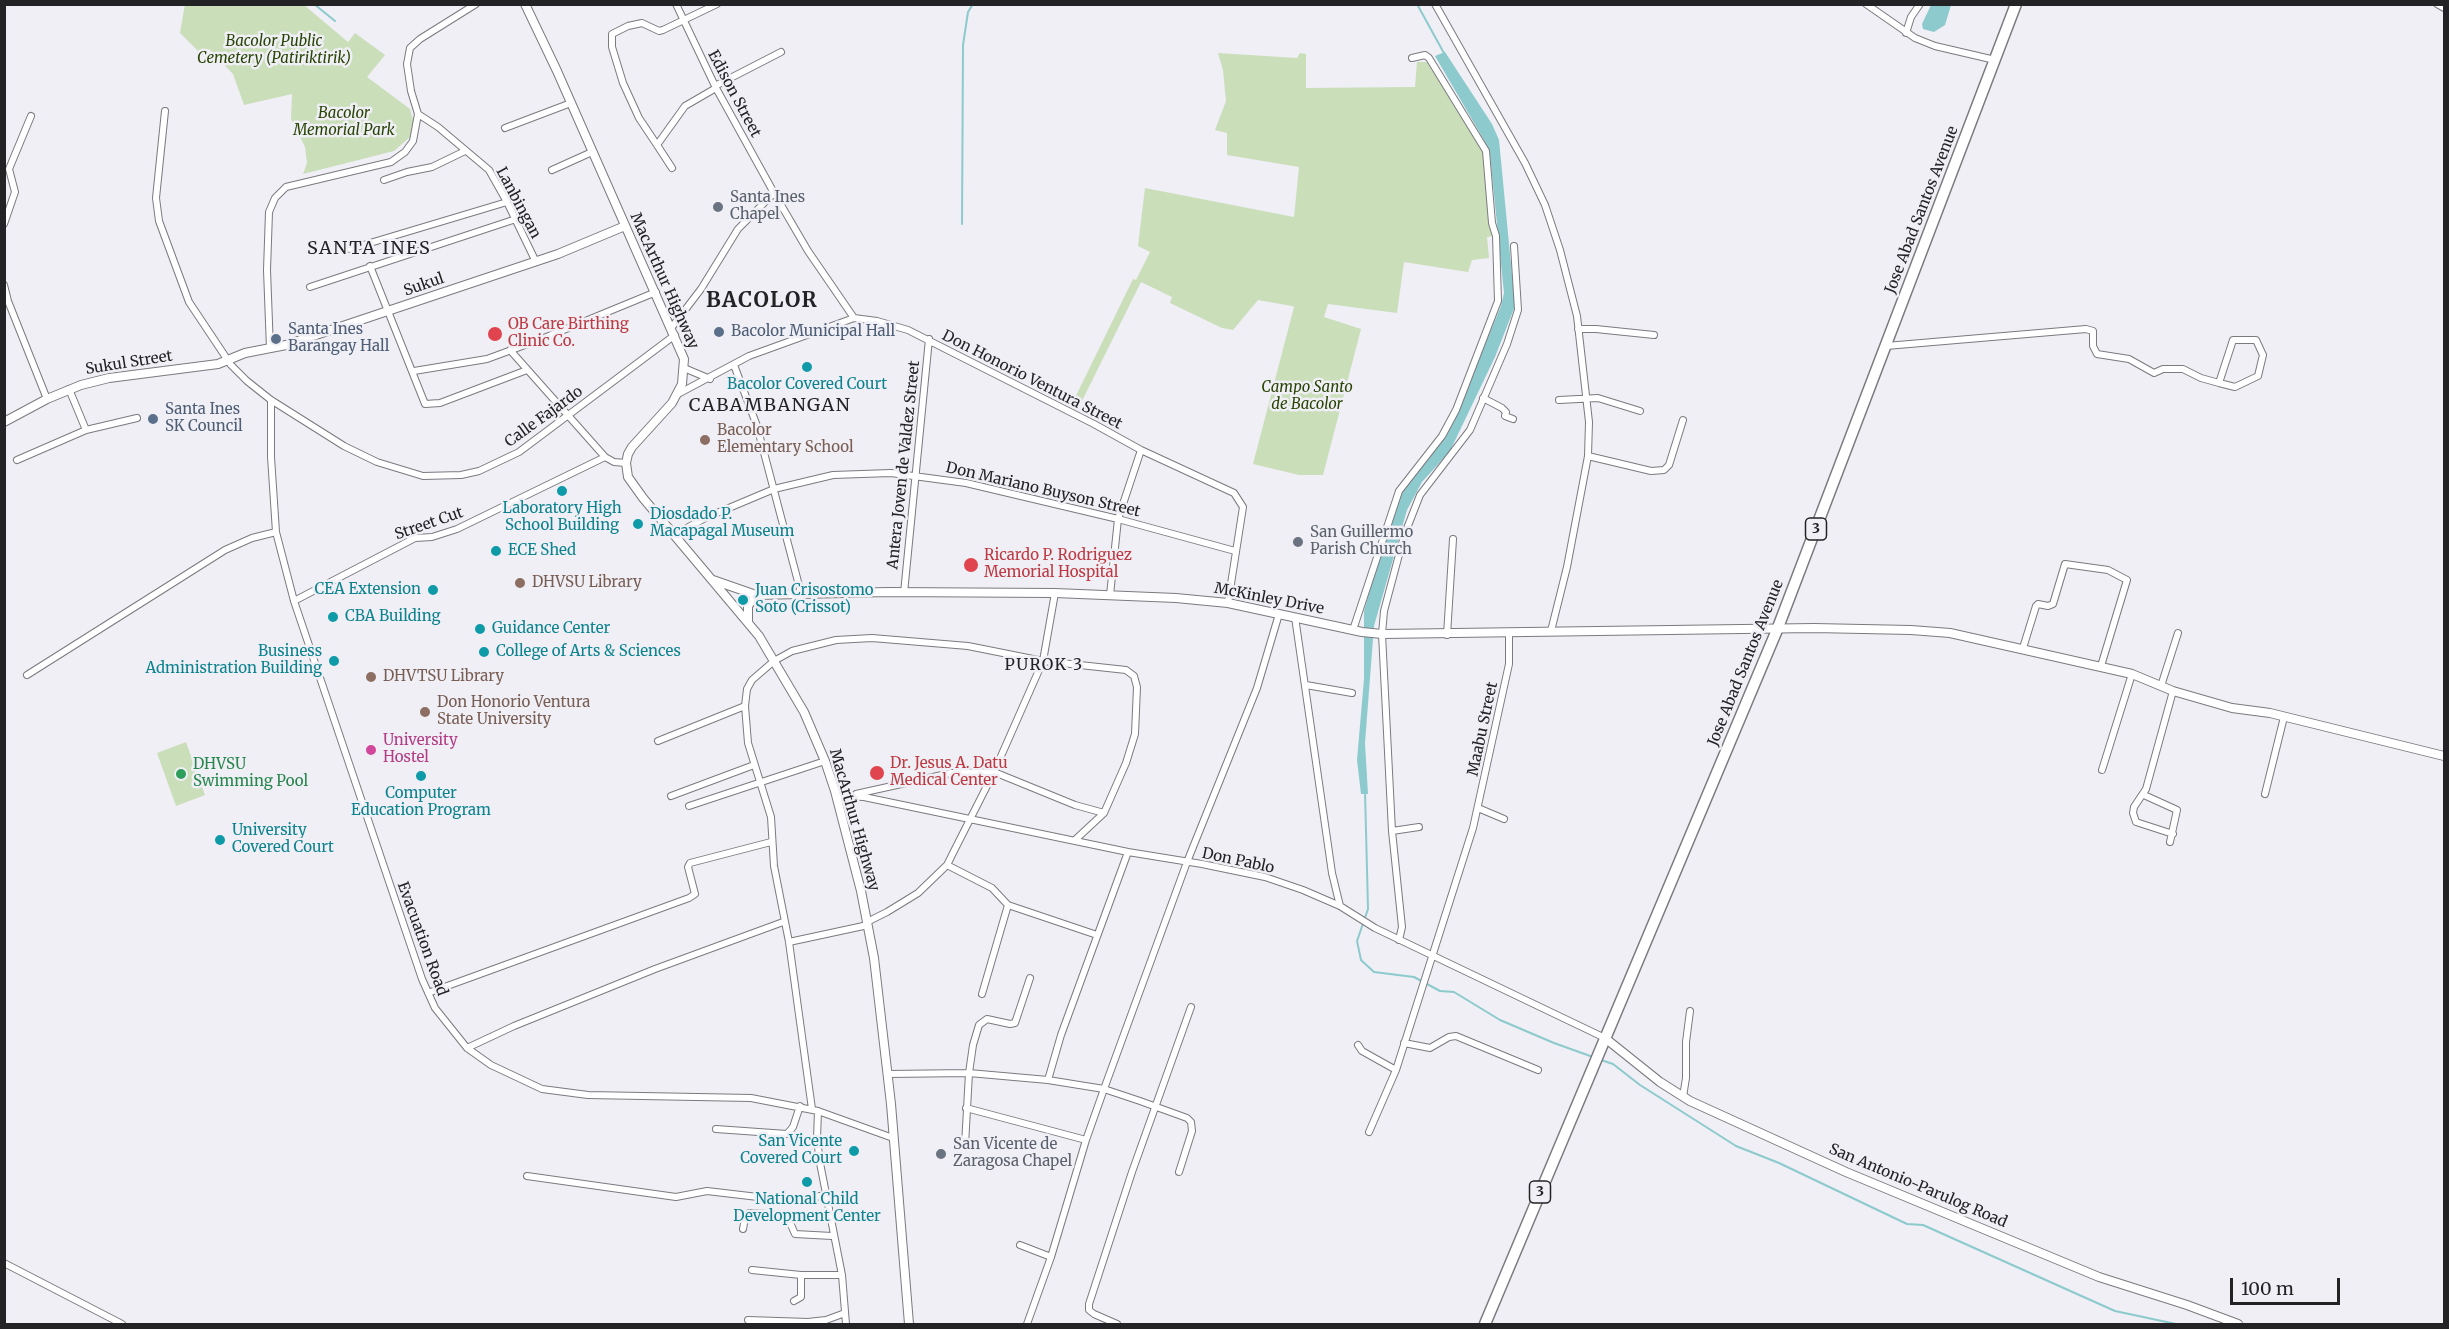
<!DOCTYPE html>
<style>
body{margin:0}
#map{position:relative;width:2449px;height:1329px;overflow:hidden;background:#efeff5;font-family:Merriweather,serif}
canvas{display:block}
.frame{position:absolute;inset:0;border:6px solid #232325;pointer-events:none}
.scale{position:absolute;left:2230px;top:1278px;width:110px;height:27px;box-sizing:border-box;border:3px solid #232325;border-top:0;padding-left:8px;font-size:18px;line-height:21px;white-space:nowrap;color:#232325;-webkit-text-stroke:4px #efeff5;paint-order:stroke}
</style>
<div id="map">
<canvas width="2449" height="1329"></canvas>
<div class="frame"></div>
<div class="scale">100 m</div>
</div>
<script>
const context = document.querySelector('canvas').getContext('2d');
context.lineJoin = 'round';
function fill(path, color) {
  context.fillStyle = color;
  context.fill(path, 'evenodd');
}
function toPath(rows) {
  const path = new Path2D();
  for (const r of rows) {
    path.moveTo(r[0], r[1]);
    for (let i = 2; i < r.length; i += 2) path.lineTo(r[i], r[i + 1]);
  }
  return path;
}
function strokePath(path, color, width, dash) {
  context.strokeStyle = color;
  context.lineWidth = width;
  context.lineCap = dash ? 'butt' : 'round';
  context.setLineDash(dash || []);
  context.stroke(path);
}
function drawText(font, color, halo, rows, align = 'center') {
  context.font = font + ' Merriweather,serif';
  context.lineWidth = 5;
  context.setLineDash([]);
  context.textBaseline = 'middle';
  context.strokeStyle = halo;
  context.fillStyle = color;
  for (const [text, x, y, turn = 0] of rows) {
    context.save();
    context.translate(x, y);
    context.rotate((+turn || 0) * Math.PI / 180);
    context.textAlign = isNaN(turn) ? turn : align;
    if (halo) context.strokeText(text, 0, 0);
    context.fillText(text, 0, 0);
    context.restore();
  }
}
const green = toPath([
 [185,4,304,5,348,42,355,33,385,55,367,77,410,109,413,120,410,137,394,151,303,174,307,163,305,147,291,119,292,94,244,105,233,74,209,49,205,58,180,33],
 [1218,53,1297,58,1300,53,1306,54,1306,88,1415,87,1417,62,1428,62,1474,133,1484,155,1492,236,1487,237,1489,258,1472,260,1468,272,1404,262,1397,313,1328,304,1324,317,1361,329,1323,475,1299,475,1253,464,1294,307,1292,306,1258,300,1233,330,1222,328,1170,303,1172,297,1141,282,1077,411,1070,408,1133,279,1136,280,1150,252,1138,246,1145,188,1294,217,1299,167,1227,155,1227,133,1215,130,1226,101,1223,70],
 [186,742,205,795,176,806,157,753]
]);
const water = toPath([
 [1931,5,1951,5,1945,25,1934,32,1923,29,1922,24],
 [1445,52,1492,124,1499,140,1515,306,1495,357,1450,451,1422,482,1407,510,1374,626,1365,743,1368,794,1361,794,1357,760,1364,679,1364,611,1376,568,1400,496,1456,414,1501,306,1504,293,1490,155,1484,140,1435,56]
]);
const stream = toPath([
 [314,4,335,21],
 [1417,4,1445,55],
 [962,224,963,45,968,12,973,4],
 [1365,791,1368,909,1357,941,1361,960,1374,972,1414,977,1440,991,1454,992,1500,1020,1554,1043,1593,1057],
 [1601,1060,1613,1064,1640,1085,1736,1146,1779,1163,1907,1224,1923,1225,2115,1311,2176,1324]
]);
const street = toPath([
 [676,4,716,88,774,193,808,251,854,318],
 [1435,4,1525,163,1545,205,1560,250,1577,316,1589,422,1588,456,1567,567,1551,631],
 [1866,4,1915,38,1935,46,1995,60],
 [2437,4,2444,8],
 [1906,33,1911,17,1920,4],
 [715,86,781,52],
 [165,111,156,198,159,221,189,302,231,365,247,381,271,400,344,446,377,462,423,476,461,475,479,471,519,452,675,335],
 [418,114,438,127,489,170,507,202,536,262],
 [505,128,571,103],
 [657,145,639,118,623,83,612,47,612,34,628,26,642,23,659,31,663,30,717,4],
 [672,168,657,145,685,106,716,88],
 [552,170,592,152],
 [384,180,407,172,432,167,465,151],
 [4,224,15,192,9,169,31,116],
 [350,249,507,202],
 [370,266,425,404,440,403,527,370],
 [4,285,8,301,47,399],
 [310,287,516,219],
 [672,327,701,289,738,229,774,193],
 [1578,329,1596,329,1654,335],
 [1886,346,2086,329,2093,331,2093,346,2097,354,2129,359,2154,373,2163,369,2183,369,2201,378,2219,383,2235,387,2258,376,2263,355,2256,340,2233,340,2219,383],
 [270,349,267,270,269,212,275,198,286,187,391,162,405,152,413,141,418,114,411,91,407,64,410,48,420,39,476,4],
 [510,350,605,457,614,462,626,463],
 [734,365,757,426,801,593],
 [684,368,710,379],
 [414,371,487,359,544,338,656,292],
 [69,389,86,430],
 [676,395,749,356,854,318,877,321,908,330,1094,424,1141,450,1234,493,1243,507,1228,603],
 [1483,398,1502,408,1506,412,1505,416,1513,419],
 [271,400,271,457,276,532,294,601,422,979,435,1008,467,1048,491,1065,542,1089,588,1095,751,1098,818,1111,893,1138],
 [1559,400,1598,398,1640,411],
 [1588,456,1651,471,1664,470,1669,465,1683,420],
 [17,460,86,430,137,418],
 [674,535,705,518,774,489,833,475,891,473,966,483,1118,519,1235,551],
 [904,593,929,339],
 [1110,595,1118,519,1141,450],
 [294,601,415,538,432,537,457,529,605,457],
 [1295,617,1332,873,1340,906],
 [1353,630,1399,491,1442,436,1456,410,1498,301,1496,236,1492,223,1486,151,1429,58,1425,55,1412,58],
 [1447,635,1453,539],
 [2023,648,2036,606,2038,604,2048,606,2053,604,2065,564,2108,570,2127,580,2101,666],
 [27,675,225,550,252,538,276,532],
 [1306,685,1352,693],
 [2161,686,2178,633],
 [658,741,745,706],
 [2102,770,2132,674],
 [856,794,951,773,994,772,1075,805,1104,813],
 [2265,794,2284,717],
 [2144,795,2177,810,2170,842],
 [671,796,754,765],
 [837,796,864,797,1128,852,1202,864,1265,877,1303,890,1340,906,1375,928,1605,1038],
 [689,806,825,761],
 [1478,808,1504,819],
 [1392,831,1419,827],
 [2173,834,2136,822,2133,813,2134,807,2146,789,2173,691],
 [947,865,992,888,1008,905],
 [867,922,887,912,918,893,947,865,954,851,994,772,1043,661,1055,593],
 [1399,940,1402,927,1392,831,1382,634,1384,611,1404,536,1420,495,1470,430,1507,344,1518,310,1514,246],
 [789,942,868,925],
 [428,993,689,898,695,894,688,867,690,863,771,842],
 [982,994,1008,905,1097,935],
 [1404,1043,1430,1048,1449,1037,1456,1036,1538,1070],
 [1358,1045,1362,1051,1396,1070],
 [467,1048,514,1026,655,969,783,922],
 [888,1074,969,1073,1048,1080,1104,1089,1140,1101,1187,1118,1191,1122,1192,1131,1179,1172],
 [1048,1080,1061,1035,1128,852],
 [1683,1097,1686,1078,1686,1042,1690,1011],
 [966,1108,1086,1140],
 [812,1109,789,942,774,866,771,817,748,743,745,706,747,689,752,680,774,661,792,651,836,640,872,638,968,646,1043,661,1126,670,1134,676,1137,687,1135,734,1126,763,1104,813,1075,840],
 [818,1111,817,1139,820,1163,842,1275,846,1324],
 [716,1129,787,1134,793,1127,800,1106],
 [1369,1132,1396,1070,1473,828,1509,664,1509,634],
 [965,1145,969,1073,973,1045,979,1025,987,1019,1010,1024,1015,1023,1030,978],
 [527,1176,676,1197,707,1191,792,1201,826,1195],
 [743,1229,745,1218,749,1213,784,1215,788,1218,795,1234,832,1236],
 [1020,1245,1051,1257],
 [4,1263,122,1324],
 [752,1270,801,1275],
 [794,1301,801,1297,801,1275,842,1275],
 [748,1320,808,1322,826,1320,845,1313],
 [1027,1324,1051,1257,1086,1140,1104,1089,1187,862,1257,688,1279,614],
 [1117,1324,1094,1314,1089,1310,1089,1304,1132,1172,1191,1007]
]);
const secondary = toPath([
 [525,4,557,71,684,359,682,384,672,403,632,447,628,454,626,463,628,477,643,498,759,636,804,712,825,761,835,791,861,891,874,958,891,1104,909,1324],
 [4,422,47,399,81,385,109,378,218,364,245,353,286,345,558,254,625,226],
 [713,580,756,595,888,592,1055,593,1176,598,1228,603,1362,632,1382,634,1814,628,1911,630,1950,633,2132,674,2173,691,2232,708,2270,713,2444,756],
 [748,621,748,606,756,595],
 [1605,1038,1660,1082,1690,1101,1846,1172,2099,1277,2187,1305,2238,1324]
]);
const highway = toPath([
 [1485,1324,1777,630,2016,4]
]);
const markers = [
 [718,207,6,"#6b7280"],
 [719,332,6,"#5c6f8a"],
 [495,334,8,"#e0444e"],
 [276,339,6,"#5c6f8a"],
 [807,367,6,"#0f9aa8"],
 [153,419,6,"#5c6f8a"],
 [705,440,6,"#8d6e63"],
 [562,491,6,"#0f9aa8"],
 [638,524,6,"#0f9aa8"],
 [1298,542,6,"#6b7280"],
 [496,551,6,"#0f9aa8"],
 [971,565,8,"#e0444e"],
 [520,583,6,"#8d6e63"],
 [433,590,6,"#0f9aa8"],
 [743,600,6,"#0f9aa8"],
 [333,617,6,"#0f9aa8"],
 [480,629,6,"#0f9aa8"],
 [484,652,6,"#0f9aa8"],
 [334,661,6,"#0f9aa8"],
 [371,677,6,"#8d6e63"],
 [425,712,6,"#8d6e63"],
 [371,750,6,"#d1479c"],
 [877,773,8,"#e0444e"],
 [181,774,6,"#2e9e5b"],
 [421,776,6,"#0f9aa8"],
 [220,840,6,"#0f9aa8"],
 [854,1151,6,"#0f9aa8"],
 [941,1154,6,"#6b7280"],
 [807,1182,6,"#0f9aa8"]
];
const shields = [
 [1816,529,21],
 [1540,1192,21]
];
const shieldNames = [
 ["3",1816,529],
 ["3",1540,1192]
];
const parkNames = [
 ["Bacolor Public",274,42],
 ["Cemetery (Patiriktirik)",274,59],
 ["Bacolor",344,114],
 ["Memorial Park",344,131],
 ["Campo Santo",1307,388],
 ["de Bacolor",1307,405]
];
const streetNames = [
 ["Edison Street",734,94,62],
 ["Lanbingan",518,203,62],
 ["Jose Abad Santos Avenue",1922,210,-69],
 ["MacArthur Highway",664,281,66],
 ["Sukul",424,285,-19],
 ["Sukul Street",129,363,-9],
 ["Don Honorio Ventura Street",1032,380,27],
 ["Calle Fajardo",544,417,-36],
 ["Antera Joven de Valdez Street",904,465,-84],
 ["Don Mariano Buyson Street",1043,490,13],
 ["Street Cut",429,524,-19],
 ["McKinley Drive",1269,599,11],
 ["Jose Abad Santos Avenue",1746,663,-68],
 ["Maabu Street",1483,729,-78],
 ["MacArthur Highway",854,820,74],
 ["Don Pablo",1238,861,12],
 ["Evacuation Road",422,939,70],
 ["San Antonio-Parulog Road",1918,1186,23]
];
const worshipNames = [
 ["Santa Ines",730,198],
 ["Chapel",730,215],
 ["San Guillermo",1310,533],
 ["Parish Church",1310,550],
 ["San Vicente de",953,1145],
 ["Zaragosa Chapel",953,1162]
];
const healthNames = [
 ["OB Care Birthing",508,325],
 ["Clinic Co.",508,342],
 ["Ricardo P. Rodriguez",984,556],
 ["Memorial Hospital",984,573],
 ["Dr. Jesus A. Datu",890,764],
 ["Medical Center",890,781]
];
const serviceNames = [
 ["Santa Ines",288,330],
 ["Barangay Hall",288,347],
 ["Bacolor Municipal Hall",731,332],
 ["Santa Ines",165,410],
 ["SK Council",165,427]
];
const cultureNames = [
 ["Bacolor Covered Court",807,385,"center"],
 ["Laboratory High",562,509,"center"],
 ["School Building",562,526,"center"],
 ["Diosdado P.",650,515],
 ["Macapagal Museum",650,532],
 ["ECE Shed",508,551],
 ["CEA Extension",421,590,"right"],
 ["Juan Crisostomo",755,591],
 ["Soto (Crissot)",755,608],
 ["CBA Building",345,617],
 ["Guidance Center",492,629],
 ["Business",322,652,"right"],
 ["Administration Building",322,669,"right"],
 ["College of Arts & Sciences",496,652],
 ["Computer",421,794,"center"],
 ["Education Program",421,811,"center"],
 ["University",232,831],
 ["Covered Court",232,848],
 ["San Vicente",842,1142,"right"],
 ["Covered Court",842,1159,"right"],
 ["National Child",807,1200,"center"],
 ["Development Center",807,1217,"center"]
];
const educationNames = [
 ["Bacolor",717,431],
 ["Elementary School",717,448],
 ["DHVSU Library",532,583],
 ["DHVTSU Library",383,677],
 ["Don Honorio Ventura",437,703],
 ["State University",437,720]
];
const hotelNames = [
 ["University",383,741],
 ["Hostel",383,758]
];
const leisureNames = [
 ["DHVSU",193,765],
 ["Swimming Pool",193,782]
];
const neighbourhoodNames = [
 ["PUROK 3",1044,665]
];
const quarterNames = [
 ["SANTA INES",369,249],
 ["CABAMBANGAN",770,406]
];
const districtNames = [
 ["BACOLOR",762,301]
];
fill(green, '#cadeba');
fill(water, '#8ccacd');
strokePath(stream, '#8ccacd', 2);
strokePath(street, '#7a7a7f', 8);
strokePath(secondary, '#7a7a7f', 10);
strokePath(highway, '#7a7a7f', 13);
strokePath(street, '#fff', 6);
strokePath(secondary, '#fff', 8);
strokePath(highway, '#fff', 10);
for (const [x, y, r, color] of markers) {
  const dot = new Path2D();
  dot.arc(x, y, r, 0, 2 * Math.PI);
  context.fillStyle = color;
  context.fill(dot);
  strokePath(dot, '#efeff5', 2);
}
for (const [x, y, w] of shields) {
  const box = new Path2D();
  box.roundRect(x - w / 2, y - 11, w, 22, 4.5);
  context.fillStyle = '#efeff5';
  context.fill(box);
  strokePath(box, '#232325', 1.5);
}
drawText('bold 14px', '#232325', null, shieldNames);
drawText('italic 15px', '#294505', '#efeff5', parkNames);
drawText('15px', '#232325', '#efeff5', streetNames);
drawText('15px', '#5b616d', '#efeff5', worshipNames, 'left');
drawText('15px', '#be3a42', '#efeff5', healthNames, 'left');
drawText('15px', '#4e5e75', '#efeff5', serviceNames, 'left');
drawText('15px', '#0d838f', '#efeff5', cultureNames, 'left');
drawText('15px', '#785e54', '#efeff5', educationNames, 'left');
drawText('15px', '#b23c85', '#efeff5', hotelNames, 'left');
drawText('15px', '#27864d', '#efeff5', leisureNames, 'left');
context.letterSpacing = '1.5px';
drawText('16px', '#232325', '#efeff5', neighbourhoodNames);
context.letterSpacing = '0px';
context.letterSpacing = '1.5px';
drawText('18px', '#232325', '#efeff5', quarterNames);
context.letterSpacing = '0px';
context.letterSpacing = '1.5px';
drawText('bold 21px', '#232325', '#efeff5', districtNames);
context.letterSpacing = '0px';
</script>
